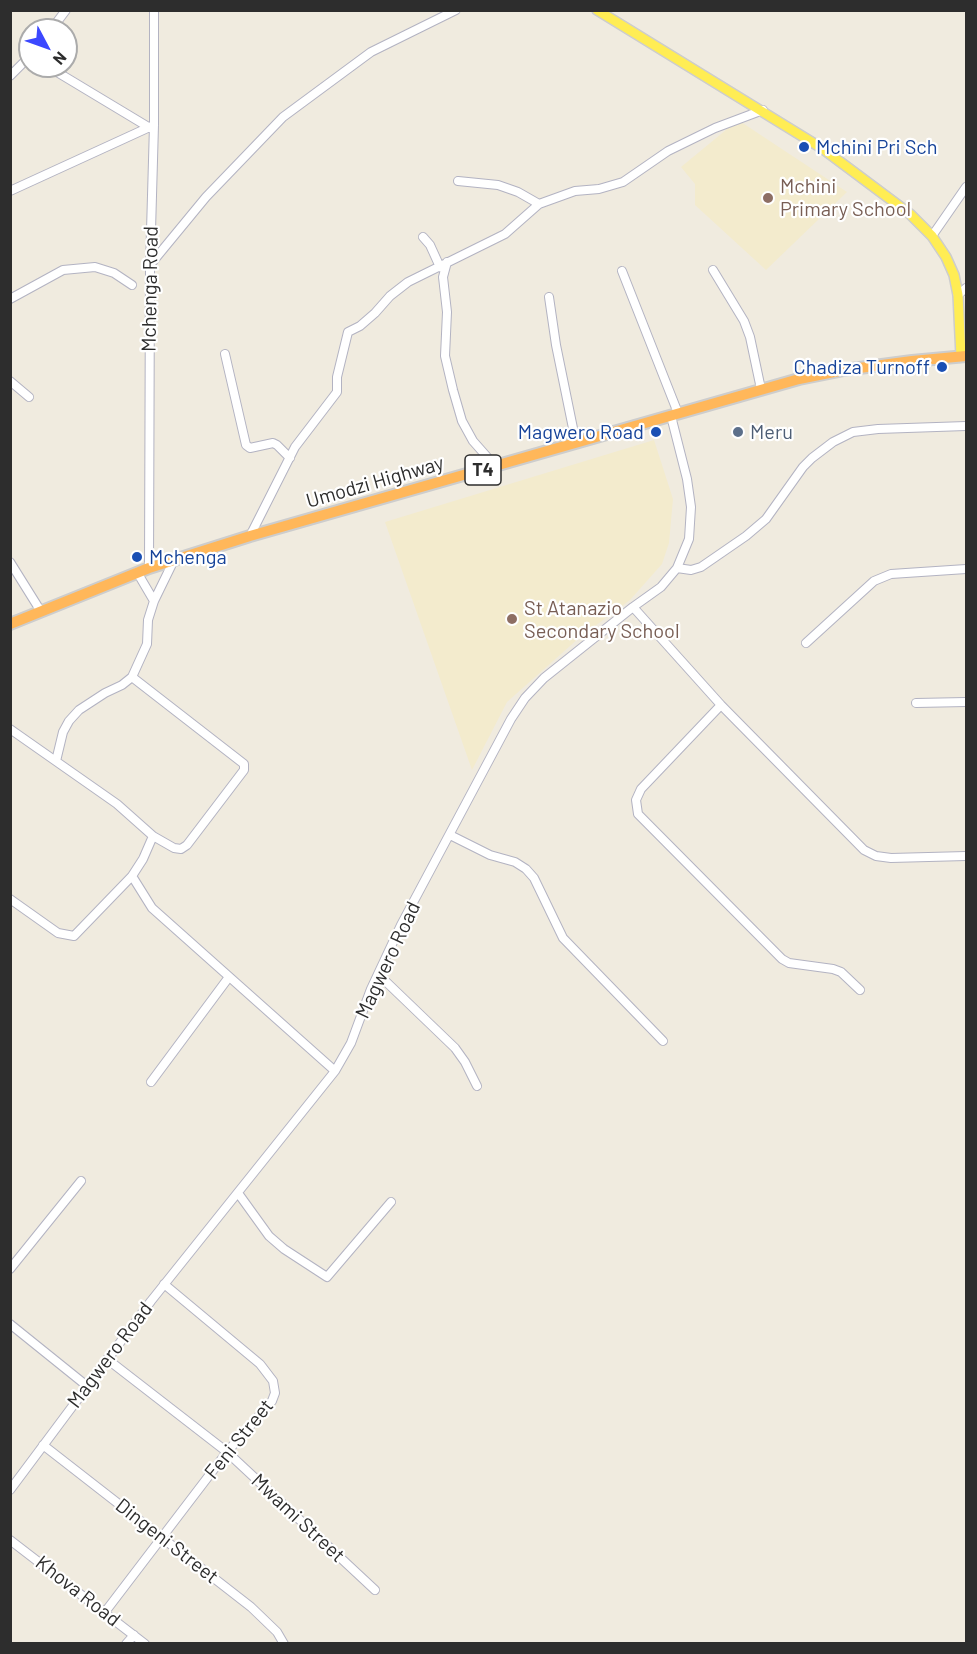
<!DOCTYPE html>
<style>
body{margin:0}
#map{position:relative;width:977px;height:1654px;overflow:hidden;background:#f0ebdf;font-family:Barlow,sans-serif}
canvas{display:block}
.frame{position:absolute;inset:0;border:12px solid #2d2d2d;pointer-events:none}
.north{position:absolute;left:18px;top:18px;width:60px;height:60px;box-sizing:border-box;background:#fff;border:2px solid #ababab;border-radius:50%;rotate:131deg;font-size:16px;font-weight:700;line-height:24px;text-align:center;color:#2d2d2d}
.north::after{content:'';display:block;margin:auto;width:21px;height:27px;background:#3c48ff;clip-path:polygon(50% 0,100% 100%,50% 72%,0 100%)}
</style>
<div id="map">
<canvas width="977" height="1654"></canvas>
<div class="frame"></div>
<div class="north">N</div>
</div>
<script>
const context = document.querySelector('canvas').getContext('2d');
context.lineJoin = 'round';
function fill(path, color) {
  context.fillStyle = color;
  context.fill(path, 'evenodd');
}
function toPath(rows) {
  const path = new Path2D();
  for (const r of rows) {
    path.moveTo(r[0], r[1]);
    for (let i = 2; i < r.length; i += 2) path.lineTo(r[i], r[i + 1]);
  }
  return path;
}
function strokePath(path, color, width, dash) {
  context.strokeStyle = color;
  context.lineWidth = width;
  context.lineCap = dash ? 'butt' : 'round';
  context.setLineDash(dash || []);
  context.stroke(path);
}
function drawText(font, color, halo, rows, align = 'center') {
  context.font = font + ' Barlow,sans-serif';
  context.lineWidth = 4.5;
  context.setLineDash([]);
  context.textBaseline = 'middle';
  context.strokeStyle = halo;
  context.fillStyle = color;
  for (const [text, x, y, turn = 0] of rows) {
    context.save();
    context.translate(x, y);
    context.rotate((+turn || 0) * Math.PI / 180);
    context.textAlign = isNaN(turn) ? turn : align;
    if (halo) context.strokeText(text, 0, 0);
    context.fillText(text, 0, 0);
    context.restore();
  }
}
const education = toPath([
 [738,120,847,192,766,270,695,205,695,184,681,167],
 [654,440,673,499,669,543,662,564,630,600,579,638,507,702,472,770,385,522]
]);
const minor = toPath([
 [51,30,66,10],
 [47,66,150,128],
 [10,76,30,56],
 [458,181,498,185,518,192,539,204],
 [10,191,154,125],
 [932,236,966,187],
 [423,237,430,245,440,267],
 [447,262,443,277,447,312,445,356,453,390,462,421,473,441,496,467],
 [150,265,206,197,283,117,371,52,456,10],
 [713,270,744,321,750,337,761,389],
 [622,271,678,413],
 [958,295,966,288],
 [549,297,556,345,576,443],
 [10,299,63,270,95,267,114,273,132,285],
 [225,354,246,445,250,448,273,443,277,445,290,458],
 [10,381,29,397],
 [250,536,295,447,337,392,337,377,348,332,360,326,375,313,390,296,408,282,505,234,539,204,575,191,599,189,623,182,668,151,715,128,763,110],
 [10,562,40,610],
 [149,568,150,266,154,125,154,10],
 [677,568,691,570,701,567,746,536,766,519,803,467,812,458,833,442,853,432,878,429,966,426],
 [137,572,154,601],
 [633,607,721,705,864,850,876,856,891,858,966,856],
 [806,643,874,581,891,574,966,569],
 [132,677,244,764,244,770,187,845,181,849,174,848,153,836],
 [916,703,966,702],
 [721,705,641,789,636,800,638,814,782,959,789,963,833,969,841,972,860,990],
 [10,729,117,804,153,836,143,859,132,876,152,908,335,1071],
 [56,761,63,732,69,721,79,710,105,693,122,685,132,677,147,644,148,620,154,601,174,560],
 [450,835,490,855,515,862,526,869,534,878,563,938,663,1041],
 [10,899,58,933,74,936,132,876],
 [378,974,455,1048,465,1062,477,1086],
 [151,1082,229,977],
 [238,1193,269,1236,284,1249,327,1277,391,1202],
 [10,1269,81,1181],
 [10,1324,87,1386],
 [107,1359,227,1452,375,1590],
 [43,1445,251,1607,277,1632,284,1644],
 [10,1490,151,1301,335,1071,351,1043,371,989,401,925,511,719,525,698,544,678,633,607,661,587,677,568,689,539,691,507,687,479,671,416],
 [10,1540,145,1644],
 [105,1612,227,1452,272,1401,275,1393,273,1381,260,1364,164,1284],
 [126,1644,134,1635]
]);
const major = toPath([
 [597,10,823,149,910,214,932,236,946,257,954,275,958,295,961,356]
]);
const highway = toPath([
 [10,624,149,568,250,536,799,379,844,370,912,361,966,356]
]);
const markers = [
 [804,147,6,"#1a4fb4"],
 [768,198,6,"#8d6e63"],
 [942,367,6,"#1a4fb4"],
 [656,432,6,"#1a4fb4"],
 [738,432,6,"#5c6f8a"],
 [137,557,6,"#1a4fb4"],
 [512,619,6,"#8d6e63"]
];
const shields = [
 [483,470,36]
];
const shieldNames = [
 ["T4",483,470]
];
const transitNames = [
 ["Mchini Pri Sch",816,147],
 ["Chadiza Turnoff",930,367,"right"],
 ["Magwero Road",644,432,"right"],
 ["Mchenga",149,557]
];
const educationNames = [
 ["Mchini",780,186],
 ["Primary School",780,209],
 ["St Atanazio",524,608],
 ["Secondary School",524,631]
];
const streetNames = [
 ["Mchenga Road",150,289,-89],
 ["Umodzi Highway",375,482,-16],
 ["Magwero Road",388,960,-65],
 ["Magwero Road",110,1355,-53],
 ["Feni Street",239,1439,-51],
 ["Mwami Street",298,1518,43],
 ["Dingeni Street",167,1541,38],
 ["Khova Road",78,1591,38]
];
const serviceNames = [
 ["Meru",750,432]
];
fill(education, '#f3ebcd');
strokePath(minor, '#b3b3c2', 10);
strokePath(major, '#cdcdcd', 12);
strokePath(highway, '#cdcdcd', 14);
strokePath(minor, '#fff', 8);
strokePath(major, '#ffed54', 9);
strokePath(highway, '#ffb75a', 10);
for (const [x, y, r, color] of markers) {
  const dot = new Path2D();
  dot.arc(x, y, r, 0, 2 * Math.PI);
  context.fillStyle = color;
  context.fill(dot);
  strokePath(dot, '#fff', 2);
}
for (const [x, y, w] of shields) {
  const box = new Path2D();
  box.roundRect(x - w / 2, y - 15, w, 30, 4.5);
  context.fillStyle = '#fff';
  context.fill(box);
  strokePath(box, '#2d2d2d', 1.5);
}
drawText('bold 18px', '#2d2d2d', null, shieldNames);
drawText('20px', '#164399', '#fff', transitNames, 'left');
drawText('20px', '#785e54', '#fff', educationNames, 'left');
drawText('20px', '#2d2d2d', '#fff', streetNames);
drawText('20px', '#4e5e75', '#fff', serviceNames, 'left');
</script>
